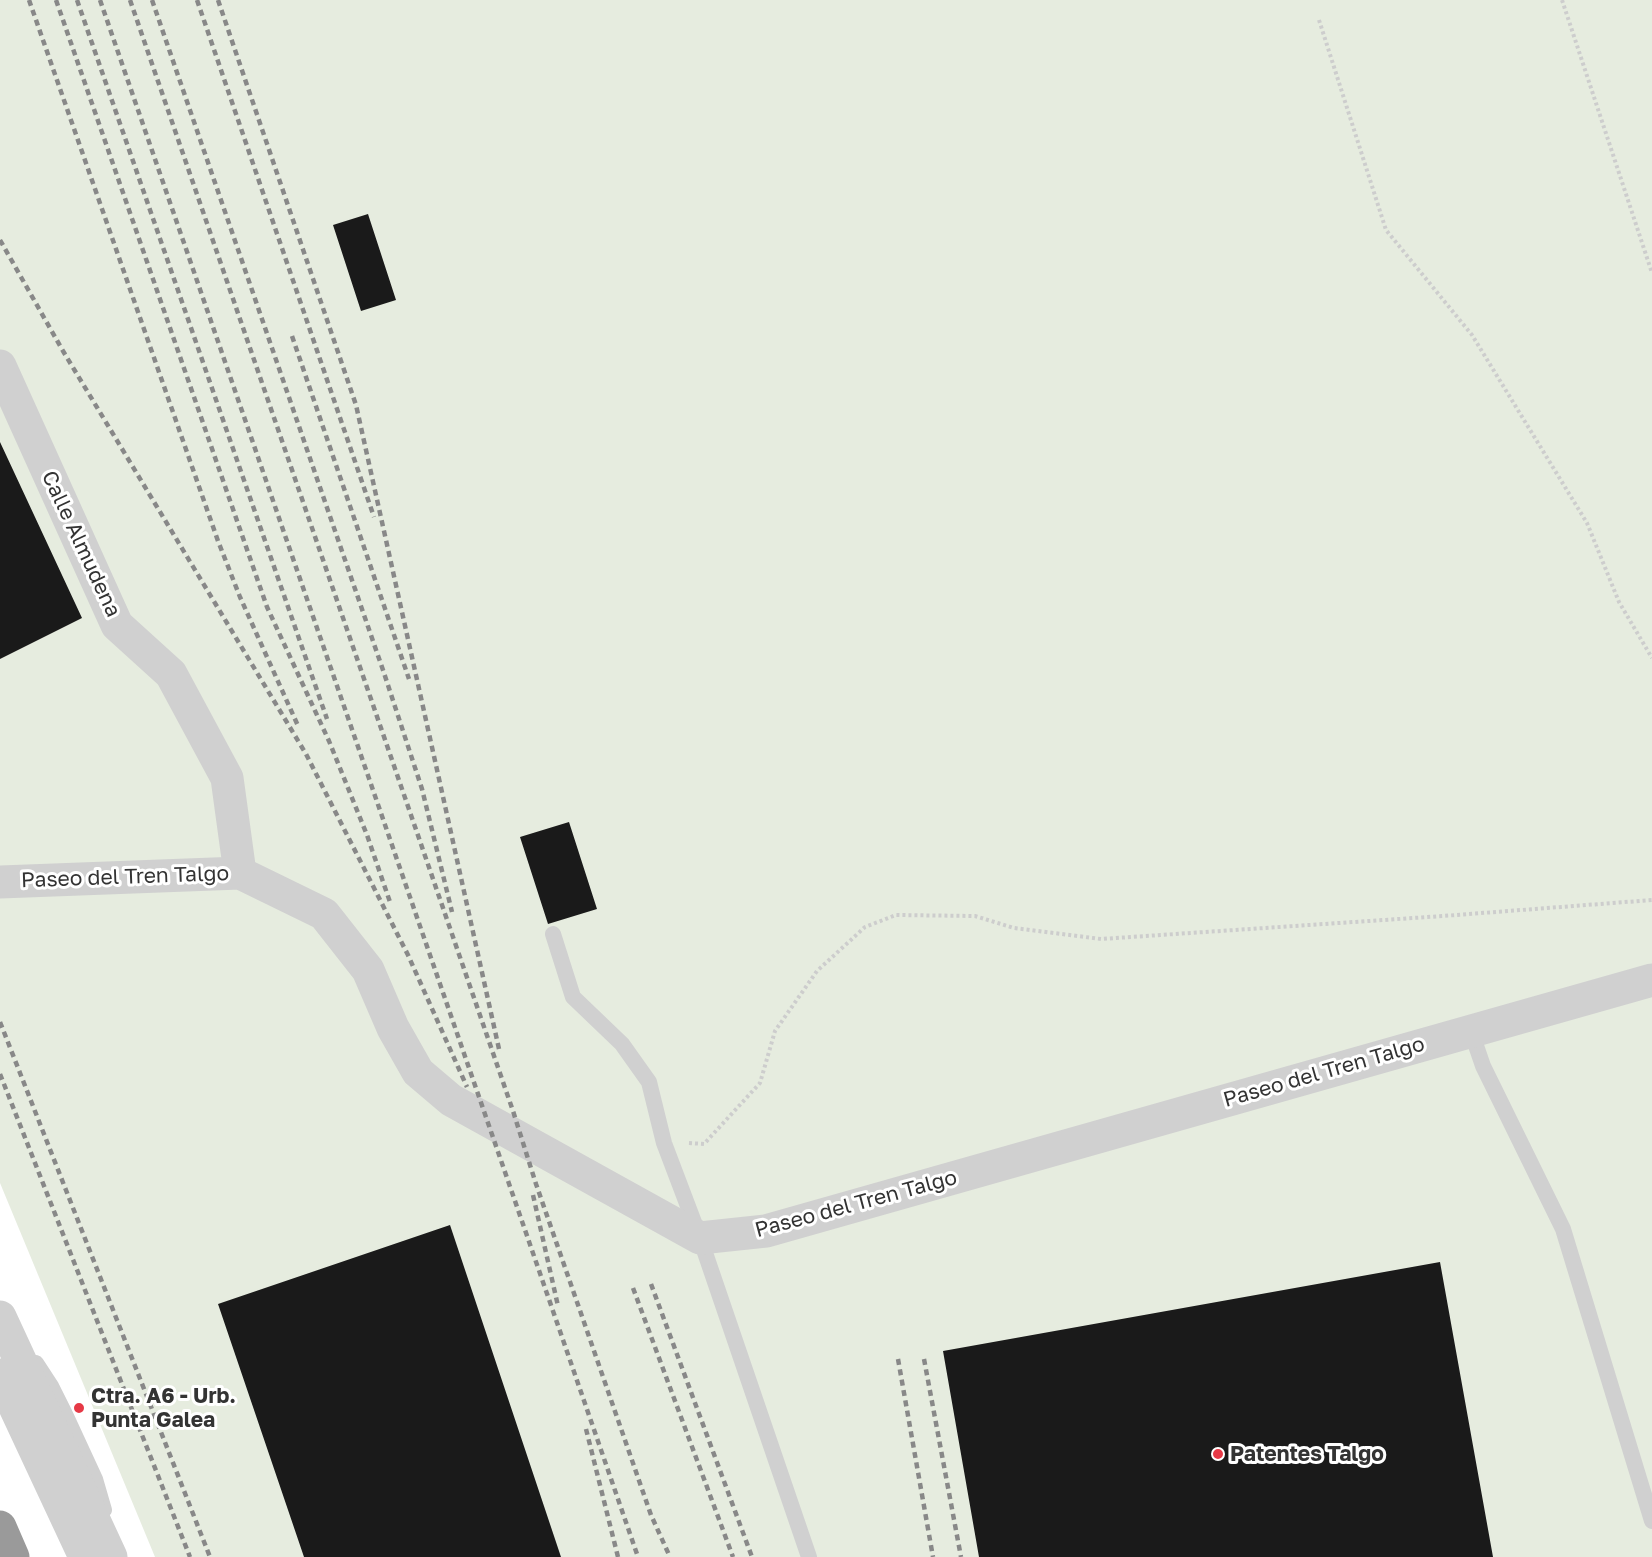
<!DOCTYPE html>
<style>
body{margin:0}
canvas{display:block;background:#fff}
</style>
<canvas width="1652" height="1557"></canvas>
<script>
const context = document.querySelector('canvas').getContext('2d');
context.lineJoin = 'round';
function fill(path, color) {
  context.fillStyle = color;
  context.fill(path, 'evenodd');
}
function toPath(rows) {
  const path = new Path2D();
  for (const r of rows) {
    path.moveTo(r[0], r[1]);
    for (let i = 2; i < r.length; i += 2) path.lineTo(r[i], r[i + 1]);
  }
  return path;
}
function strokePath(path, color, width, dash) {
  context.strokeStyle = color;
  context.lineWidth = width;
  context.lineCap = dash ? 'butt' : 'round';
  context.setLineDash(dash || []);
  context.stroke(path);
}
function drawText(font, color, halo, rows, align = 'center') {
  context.font = font + ' "Golos Text",sans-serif';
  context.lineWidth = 6;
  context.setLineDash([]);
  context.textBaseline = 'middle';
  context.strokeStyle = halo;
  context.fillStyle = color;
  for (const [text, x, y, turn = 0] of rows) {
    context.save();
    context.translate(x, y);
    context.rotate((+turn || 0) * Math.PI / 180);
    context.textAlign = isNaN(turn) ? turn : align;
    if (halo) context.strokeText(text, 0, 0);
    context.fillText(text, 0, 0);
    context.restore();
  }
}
const green = toPath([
 [0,0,1652,0,1652,1557,155,1557,0,1183]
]);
const building = toPath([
 [368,214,396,300,361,311,333,225],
 [0,442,82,618,0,659],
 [569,822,597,909,548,924,520,837],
 [450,1225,561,1557,304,1557,218,1304],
 [1440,1262,1493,1557,979,1557,943,1351]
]);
const path = toPath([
 [1562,0,1652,273],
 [1319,20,1386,230,1472,335,1587,523,1619,602,1652,658],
 [689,1143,704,1144,760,1083,775,1031,817,971,865,927,896,915,975,916,1014,928,1101,939,1443,916,1652,900]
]);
const lane = toPath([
 [553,934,573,997,622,1044,649,1082,664,1143,700,1238,809,1557],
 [1471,1031,1483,1066,1563,1229,1652,1521],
 [36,1363,51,1386,65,1414,95,1479,104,1510]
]);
const street = toPath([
 [0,366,117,625,171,674,227,778,240,873],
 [0,882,240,873,324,914,368,970,393,1028,418,1072,451,1100,700,1238,766,1231,1652,980],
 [0,1317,111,1557],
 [0,1375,85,1557]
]);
const highway = toPath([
 [0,1527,13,1557]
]);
const rail = toPath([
 [29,0,218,541,240,597,299,728],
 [56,0,267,607,329,741,367,835,391,905],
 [77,0,327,719],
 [100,0,638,1557],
 [130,0,513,1111,536,1184,651,1515,670,1557],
 [152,0,384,673,422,789,452,912],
 [197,0,374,517],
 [218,0,356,405,499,1049],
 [0,240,63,351,306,754,408,955,467,1087],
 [292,336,409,679],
 [0,1022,210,1557],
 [0,1074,190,1557],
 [533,1195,558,1306],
 [651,1284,752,1557],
 [633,1288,733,1557],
 [898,1359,933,1557],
 [924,1359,961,1557],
 [586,1429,618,1557]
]);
const markers = [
 [79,1408,6,"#e63946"],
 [1218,1454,6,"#e63946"]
];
const streetNames = [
 ["Calle Almudena",81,544,65],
 ["Paseo del Tren Talgo",125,877,-2],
 ["Paseo del Tren Talgo",1324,1072,-16],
 ["Paseo del Tren Talgo",856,1204,-15]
];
const poiNames = [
 ["Ctra. A6 - Urb.",91,1396],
 ["Punta Galea",91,1420],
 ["Patentes Talgo",1230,1454]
];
fill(green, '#e6ecdf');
fill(building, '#1a1a1a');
strokePath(path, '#cdcdcd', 4, [3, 3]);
strokePath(lane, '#d0d0d0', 16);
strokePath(street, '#d0d0d0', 33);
strokePath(highway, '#9a9a9a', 33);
strokePath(rail, '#888', 4.5, [6, 4.5]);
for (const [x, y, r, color] of markers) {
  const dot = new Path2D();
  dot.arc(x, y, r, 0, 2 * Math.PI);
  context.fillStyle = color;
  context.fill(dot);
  strokePath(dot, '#fff', 2);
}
drawText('21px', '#333', '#fff', streetNames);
drawText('bold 21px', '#333', '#fff', poiNames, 'left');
</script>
